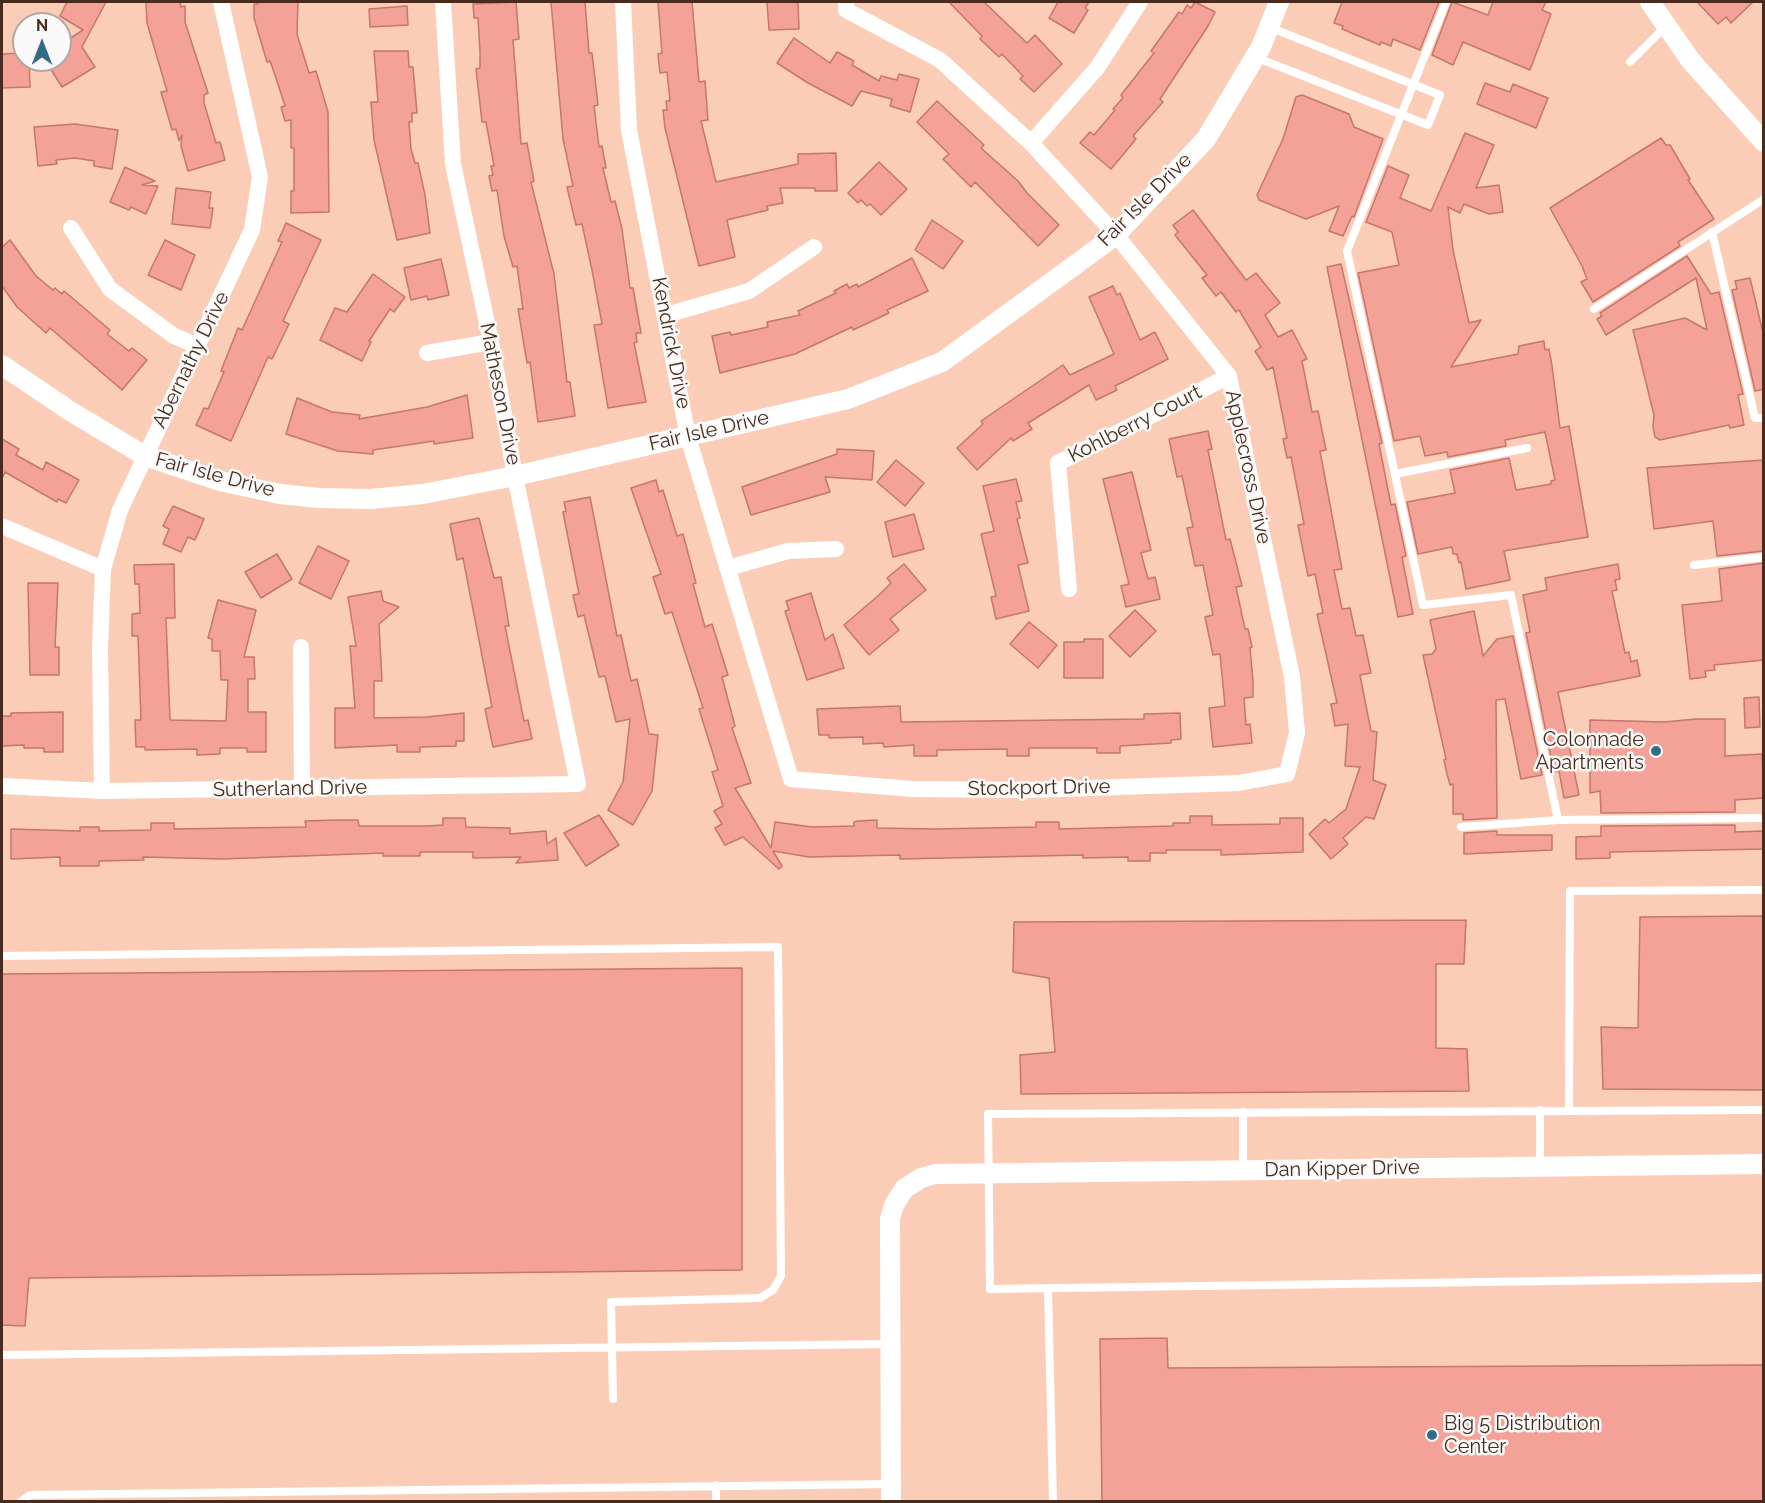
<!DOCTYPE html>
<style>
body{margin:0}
#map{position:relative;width:1765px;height:1503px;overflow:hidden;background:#fbcdb6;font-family:Raleway,sans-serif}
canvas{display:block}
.frame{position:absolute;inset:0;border:3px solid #482b1c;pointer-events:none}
.north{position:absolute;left:12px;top:12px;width:60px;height:60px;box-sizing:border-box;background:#f9f9f9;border:2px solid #b2a7a1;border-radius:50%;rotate:0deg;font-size:16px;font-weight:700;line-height:24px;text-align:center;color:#482b1c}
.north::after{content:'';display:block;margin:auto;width:21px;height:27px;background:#326d85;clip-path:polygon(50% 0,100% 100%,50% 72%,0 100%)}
</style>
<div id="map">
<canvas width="1765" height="1503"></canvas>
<div class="frame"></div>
<div class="north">N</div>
</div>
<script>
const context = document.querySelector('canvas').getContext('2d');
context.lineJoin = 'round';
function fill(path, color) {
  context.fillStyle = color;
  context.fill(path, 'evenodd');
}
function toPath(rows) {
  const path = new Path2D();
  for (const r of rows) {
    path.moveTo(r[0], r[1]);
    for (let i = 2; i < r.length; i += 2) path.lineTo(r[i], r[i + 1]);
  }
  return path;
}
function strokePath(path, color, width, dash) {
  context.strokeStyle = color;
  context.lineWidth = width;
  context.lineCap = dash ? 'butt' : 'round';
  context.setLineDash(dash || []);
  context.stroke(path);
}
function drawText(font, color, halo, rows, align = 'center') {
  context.font = font + ' Raleway,sans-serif';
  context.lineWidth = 5;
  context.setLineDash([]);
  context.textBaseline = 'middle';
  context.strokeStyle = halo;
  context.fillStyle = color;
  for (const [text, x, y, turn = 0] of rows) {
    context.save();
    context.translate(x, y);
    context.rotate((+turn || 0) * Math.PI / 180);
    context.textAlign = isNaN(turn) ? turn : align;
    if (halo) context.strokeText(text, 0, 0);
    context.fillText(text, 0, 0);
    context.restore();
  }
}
const building = toPath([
 [67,2,106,2,82,47,95,67,62,87,45,60,60,60,60,45,83,30,60,16,67,2],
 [146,2,180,2,181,7,185,6,185,22,208,93,204,95,204,103,216,143,220,142,225,160,188,171,181,146,182,135,179,141,176,129,172,130,161,92,167,91,147,23,146,2],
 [258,2,298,2,297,34,309,73,316,71,328,112,329,212,291,213,291,191,294,191,294,148,291,148,291,120,285,121,281,107,285,106,275,75,270,61,267,62,254,18,254,4,258,4,258,2],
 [516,2,519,39,513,40,521,144,527,143,534,181,531,182,554,274,567,382,570,382,575,416,538,422,530,362,527,363,518,309,523,309,517,266,513,267,504,236,497,190,492,191,489,176,493,175,491,166,494,166,486,122,482,122,476,69,480,68,480,52,478,18,474,18,473,4,516,2],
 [551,2,585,2,589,53,592,53,598,105,594,106,599,147,602,146,606,168,603,168,611,202,615,201,622,229,630,288,633,288,641,333,636,333,637,342,634,343,646,402,608,408,594,325,602,324,592,270,582,224,576,225,567,187,573,186,563,139,551,2],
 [658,2,692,2,699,82,705,81,708,120,701,121,716,182,798,164,798,154,836,153,837,191,815,191,815,188,780,188,783,203,767,206,768,210,727,220,735,257,699,266,665,128,663,110,667,110,666,101,670,101,667,72,660,73,658,54,662,53,658,2],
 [767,2,798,2,799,29,769,30,767,2],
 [949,2,984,2,1027,43,1035,35,1062,64,1034,92,1020,79,1023,76,1002,54,999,57,980,39,982,36,949,2],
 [1058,2,1089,2,1085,8,1088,10,1074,33,1049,18,1058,2],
 [1195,2,1215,12,1208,26,1160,99,1163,102,1133,136,1136,139,1111,169,1080,143,1090,132,1094,135,1115,110,1113,109,1123,98,1121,95,1154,53,1151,51,1179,12,1182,14,1187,5,1191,8,1195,2],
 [1342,2,1439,2,1420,50,1393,39,1391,46,1381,42,1380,45,1342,29,1343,26,1334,23,1342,2],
 [1452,2,1488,15,1493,2,1546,2,1542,10,1551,14,1530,70,1463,42,1453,65,1432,55,1452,2],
 [1697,2,1753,2,1731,23,1726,17,1718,24,1697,2],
 [407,6,408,25,370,27,369,9,407,6],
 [794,38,830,63,837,52,854,61,852,65,879,81,881,76,897,80,899,74,919,79,910,112,890,106,892,99,861,91,852,106,808,83,777,63,794,38],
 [374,51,408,51,409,67,413,67,417,113,412,113,412,122,409,122,411,149,415,163,418,163,425,195,430,233,397,240,374,140,371,102,378,102,374,51],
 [24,53,24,60,29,60,30,87,2,88,2,54,24,53],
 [1485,83,1510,92,1513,84,1548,98,1536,128,1477,104,1485,83],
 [1302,95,1349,114,1354,127,1383,139,1354,217,1352,216,1343,236,1329,231,1339,206,1306,219,1259,200,1257,195,1283,139,1296,97,1302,95],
 [937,101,984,145,981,148,1018,181,1027,193,1059,225,1038,246,975,182,971,187,943,159,949,154,917,122,937,101],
 [75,124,118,130,112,169,94,166,94,161,75,158,56,160,57,164,38,166,34,127,75,124],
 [1465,133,1494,145,1476,188,1499,185,1503,212,1489,214,1464,204,1460,213,1448,207,1453,250,1469,323,1481,320,1451,367,1518,354,1519,346,1544,341,1545,350,1549,349,1552,366,1560,428,1569,426,1588,537,1504,551,1510,580,1466,589,1461,562,1459,563,1457,554,1453,554,1452,547,1418,554,1407,502,1455,493,1450,470,1509,458,1516,490,1551,484,1551,481,1555,480,1545,432,1505,440,1506,446,1448,457,1447,452,1425,456,1420,436,1394,441,1358,273,1399,265,1392,232,1366,222,1388,166,1409,175,1400,198,1431,211,1465,133],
 [1661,138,1666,145,1670,145,1690,179,1688,180,1714,219,1678,242,1680,246,1593,302,1581,282,1587,279,1582,266,1550,208,1661,138],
 [879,162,907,189,881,215,870,204,867,206,861,200,858,203,848,193,879,162],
 [125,167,155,181,142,185,158,186,146,214,131,207,129,210,110,202,125,167],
 [176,188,211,192,209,208,213,208,210,228,172,224,176,188],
 [1193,210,1246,280,1256,273,1280,303,1265,315,1278,337,1292,330,1307,359,1302,361,1312,412,1318,411,1326,450,1320,451,1342,569,1334,570,1342,609,1350,608,1356,636,1363,635,1371,673,1360,675,1371,731,1377,732,1373,780,1386,785,1374,819,1366,817,1343,838,1348,844,1331,859,1309,834,1325,819,1329,823,1346,809,1360,767,1345,766,1348,724,1335,726,1331,704,1337,703,1317,614,1323,613,1315,574,1308,576,1298,525,1304,524,1291,457,1287,458,1283,439,1287,438,1273,367,1267,370,1255,351,1261,347,1239,310,1236,312,1221,292,1216,296,1202,278,1207,275,1175,235,1178,232,1173,225,1193,210],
 [932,220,963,241,943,269,915,250,932,220],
 [286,223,321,240,283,321,289,324,272,359,268,357,231,441,196,425,204,408,208,409,224,372,221,371,238,328,242,330,282,242,278,241,286,223],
 [10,240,36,276,53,290,55,288,62,294,64,291,110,330,107,334,129,351,132,348,147,360,122,390,50,328,46,333,17,307,2,286,2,247,10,240],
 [165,240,195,255,181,290,148,275,165,240],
 [1687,256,1711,294,1719,292,1743,394,1738,395,1744,425,1730,428,1729,425,1660,440,1655,437,1653,427,1654,415,1633,330,1685,318,1707,330,1696,278,1606,335,1597,319,1602,316,1600,313,1687,256],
 [912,258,928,291,887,310,889,313,853,330,852,327,795,354,720,373,712,336,730,332,731,335,768,327,767,322,800,315,798,311,836,293,834,291,847,284,849,288,857,284,858,287,912,258],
 [441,259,449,295,428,300,427,296,411,300,404,268,441,259],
 [1341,264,1382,443,1379,444,1391,505,1395,504,1406,556,1402,557,1413,614,1398,617,1327,267,1341,264],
 [373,274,405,297,394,312,390,309,369,341,371,342,362,361,320,340,335,308,347,312,373,274],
 [1750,278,1764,337,1764,389,1755,391,1732,290,1737,289,1735,281,1750,278],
 [1113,286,1117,295,1120,293,1140,340,1155,332,1168,359,1115,386,1117,390,1096,400,1089,385,1028,423,1032,429,1013,441,1011,438,977,470,957,448,983,424,981,421,1063,365,1070,375,1114,354,1089,297,1113,286],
 [467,395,473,438,434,444,434,441,373,450,373,454,338,451,286,434,297,398,332,412,360,415,359,419,427,407,467,395],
 [1208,431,1212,449,1208,450,1226,540,1230,539,1242,586,1236,587,1245,629,1248,629,1252,647,1250,648,1253,681,1253,697,1244,698,1246,725,1250,724,1252,743,1213,747,1209,708,1225,706,1220,654,1213,655,1205,617,1213,615,1203,565,1195,566,1187,528,1193,527,1182,476,1177,477,1169,439,1208,431],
 [2,439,19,449,16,455,43,470,46,462,79,480,66,503,58,499,57,502,5,472,2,479,2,439],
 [837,449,874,451,872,480,825,477,830,492,751,515,742,487,837,454,837,449],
 [896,460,924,483,905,506,877,482,896,460],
 [1764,460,1764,551,1717,556,1713,521,1654,529,1647,468,1764,460],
 [1132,472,1151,550,1141,553,1148,579,1155,577,1160,599,1126,607,1121,586,1129,584,1103,479,1132,472],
 [1016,479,1022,501,1016,502,1020,518,1017,519,1028,563,1018,565,1029,611,996,619,991,597,996,596,981,534,994,531,983,486,1016,479],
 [656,480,659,492,663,490,677,536,683,534,696,583,693,584,705,627,712,624,728,675,722,677,735,726,732,728,751,783,735,788,771,848,775,822,812,827,854,826,854,822,858,821,877,820,877,828,936,829,1036,827,1036,822,1059,822,1059,829,1173,826,1173,823,1190,823,1190,816,1212,816,1212,825,1280,824,1280,818,1303,818,1303,852,1221,855,1221,850,1166,850,1166,853,1150,853,1150,861,1128,861,1128,857,1083,858,1083,855,900,859,900,855,809,857,773,851,782,866,779,869,743,837,725,845,715,828,722,824,714,811,723,806,712,772,718,770,699,709,703,708,672,612,665,614,653,577,661,574,631,488,656,480],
 [590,497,617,636,621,635,631,681,637,679,649,734,658,735,652,791,633,825,608,810,623,782,630,719,616,722,605,676,599,677,584,615,578,617,573,595,579,594,563,512,566,511,564,502,590,497],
 [173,506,204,519,195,540,188,537,181,552,163,544,169,529,163,526,173,506],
 [914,514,924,549,893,557,885,522,914,514],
 [479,518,494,578,501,577,509,626,505,626,524,721,528,720,532,739,493,747,485,709,492,707,463,558,457,560,450,524,479,518],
 [318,546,349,561,331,599,299,583,318,546],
 [277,554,292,579,261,598,245,572,277,554],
 [1764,563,1764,660,1714,665,1715,670,1705,671,1706,677,1690,679,1682,605,1722,601,1719,569,1764,563],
 [174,564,175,618,166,618,170,720,226,721,228,680,221,680,220,651,212,651,212,639,208,638,218,600,256,610,244,657,254,657,255,679,248,679,248,712,266,712,266,752,247,752,247,748,220,748,220,754,197,755,197,749,145,750,145,747,136,747,135,720,141,720,138,636,132,636,132,614,140,613,139,584,135,584,134,565,174,564],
 [904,564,926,590,890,619,899,630,869,655,844,625,879,595,891,583,887,578,904,564],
 [1618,564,1620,579,1615,580,1617,590,1612,591,1625,653,1629,652,1631,662,1637,660,1640,676,1558,692,1579,795,1564,798,1559,771,1554,772,1526,633,1530,632,1523,595,1547,590,1545,578,1618,564],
 [28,583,58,583,55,647,59,647,59,675,30,675,28,583],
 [381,591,383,601,399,607,379,624,382,681,374,681,374,718,427,717,464,713,464,741,456,741,456,746,420,747,420,752,397,752,397,745,335,748,335,708,355,708,350,646,356,646,348,597,381,591],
 [811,593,825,640,833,634,844,668,807,680,785,611,789,610,786,601,811,593],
 [1135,610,1156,631,1130,657,1109,636,1135,610],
 [1474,611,1483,656,1497,639,1513,636,1542,775,1521,779,1505,699,1496,700,1497,818,1463,820,1463,814,1453,814,1453,784,1450,785,1447,774,1444,760,1446,759,1423,655,1432,654,1436,649,1430,620,1474,611],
 [1029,622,1057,645,1038,668,1010,644,1029,622],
 [1084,639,1103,639,1103,678,1064,678,1064,642,1084,642,1084,639],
 [1759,697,1760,727,1745,728,1744,698,1759,697],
 [900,706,901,722,1144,719,1144,714,1180,713,1181,739,1171,740,1171,743,1120,746,1120,753,1097,753,1097,748,1029,748,1029,756,1007,756,1007,749,937,750,937,756,914,756,914,745,884,747,883,743,863,744,863,737,829,738,829,735,819,735,817,709,900,706],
 [63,712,63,752,44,752,44,748,24,748,24,745,2,746,2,716,11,716,11,713,63,712],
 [1696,719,1725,719,1725,756,1762,754,1764,798,1735,800,1735,812,1601,813,1600,791,1590,793,1590,720,1664,722,1696,719],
 [599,815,619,845,586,866,564,833,599,815],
 [443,818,465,818,466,827,510,828,510,834,546,831,547,844,556,838,558,860,516,863,521,857,473,858,473,852,420,852,420,856,383,856,383,853,222,859,143,857,144,860,99,861,99,866,60,866,60,857,11,859,11,829,80,831,80,827,99,827,99,831,151,830,151,823,174,823,174,829,306,827,305,821,336,820,358,820,359,826,427,826,443,825,443,818],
 [1735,825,1735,832,1764,831,1764,849,1610,852,1610,858,1576,859,1576,837,1601,836,1601,826,1735,825],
 [1497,831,1497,835,1552,835,1552,850,1464,854,1464,833,1497,831],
 [1764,916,1764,1090,1603,1089,1601,1027,1638,1028,1640,917,1764,916],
 [1466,920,1464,964,1436,964,1436,1048,1467,1049,1469,1091,1021,1094,1020,1055,1055,1052,1049,978,1013,972,1014,922,1466,920],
 [742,968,742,1270,29,1278,25,1326,2,1325,2,974,742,968],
 [1167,1338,1168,1368,1764,1365,1764,1502,1102,1502,1100,1339,1167,1338]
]);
const service = toPath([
 [1446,2,1347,251,1423,605,1511,595,1558,820],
 [1255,57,1428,125,1440,95,1269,27],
 [1630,62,1666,26],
 [1712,232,1755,418,1764,418],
 [1594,309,1764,199],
 [1395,474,1527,448],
 [1694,565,1764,557],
 [1461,827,1558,820,1764,818],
 [2,956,778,947,781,1276,773,1290,760,1298,611,1302,613,1399],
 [1569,1110,1570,891,1764,890],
 [1764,1110,988,1114,990,1289,1764,1278],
 [1243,1112,1243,1171],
 [1540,1166,1540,1110],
 [1048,1288,1053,1502],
 [2,1355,892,1344],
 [716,1485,716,1502],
 [20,1502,30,1495,891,1484]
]);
const minor = toPath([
 [623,2,629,130,688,437,791,779,912,789,1029,790,1239,783,1287,774,1297,733,1292,677,1229,376,1116,235,1031,143,940,60,846,10,846,2],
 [1031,143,1097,68,1140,2],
 [71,228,110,289,174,336,198,346],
 [666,315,749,291,814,247],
 [427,353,491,342],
 [2,526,103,569],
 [728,568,788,551,836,549],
 [1069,589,1058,463,1229,376],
 [301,647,302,790],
 [2,786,102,791,578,784,515,476,491,342,453,164,443,2],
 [102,791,100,649,103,569,120,510,252,230,260,177,221,2]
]);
const tertiary = toPath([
 [1650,2,1691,61,1764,142],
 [2,365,70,411,145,456,220,481,280,494,319,498,371,499,423,494,515,476,848,399,942,362,1116,235,1206,139,1261,47,1279,2],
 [891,1502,890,1219,894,1205,904,1189,921,1178,935,1174,1764,1164]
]);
const markers = [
 [1656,751,6,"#326d85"],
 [1432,1435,6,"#326d85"]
];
const streetNames = [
 ["Fair Isle Drive",1145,200,-45],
 ["Kendrick Drive",671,343,79],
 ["Abernathy Drive",191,360,-64],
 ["Matheson Drive",500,394,79],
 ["Kohlberry Court",1135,424,-27],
 ["Fair Isle Drive",709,431,-13],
 ["Applecross Drive",1248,467,78],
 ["Fair Isle Drive",215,475,15],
 ["Stockport Drive",1039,788,-1],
 ["Sutherland Drive",290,789,-1],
 ["Dan Kipper Drive",1342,1169,-1]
];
const poiNames = [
 ["Colonnade",1644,740],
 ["Apartments",1644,763],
 ["Big 5 Distribution",1444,1424,"left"],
 ["Center",1444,1447,"left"]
];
fill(building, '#f4a197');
strokePath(building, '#c5766d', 1.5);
strokePath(service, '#fff', 8);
strokePath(minor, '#fff', 16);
strokePath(tertiary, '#fff', 20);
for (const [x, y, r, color] of markers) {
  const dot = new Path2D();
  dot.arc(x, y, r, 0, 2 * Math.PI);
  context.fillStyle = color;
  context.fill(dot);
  strokePath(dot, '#f9f9f9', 2);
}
drawText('20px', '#482b1c', '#f9f9f9', streetNames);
drawText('20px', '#482b1c', '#f9f9f9', poiNames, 'right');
</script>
